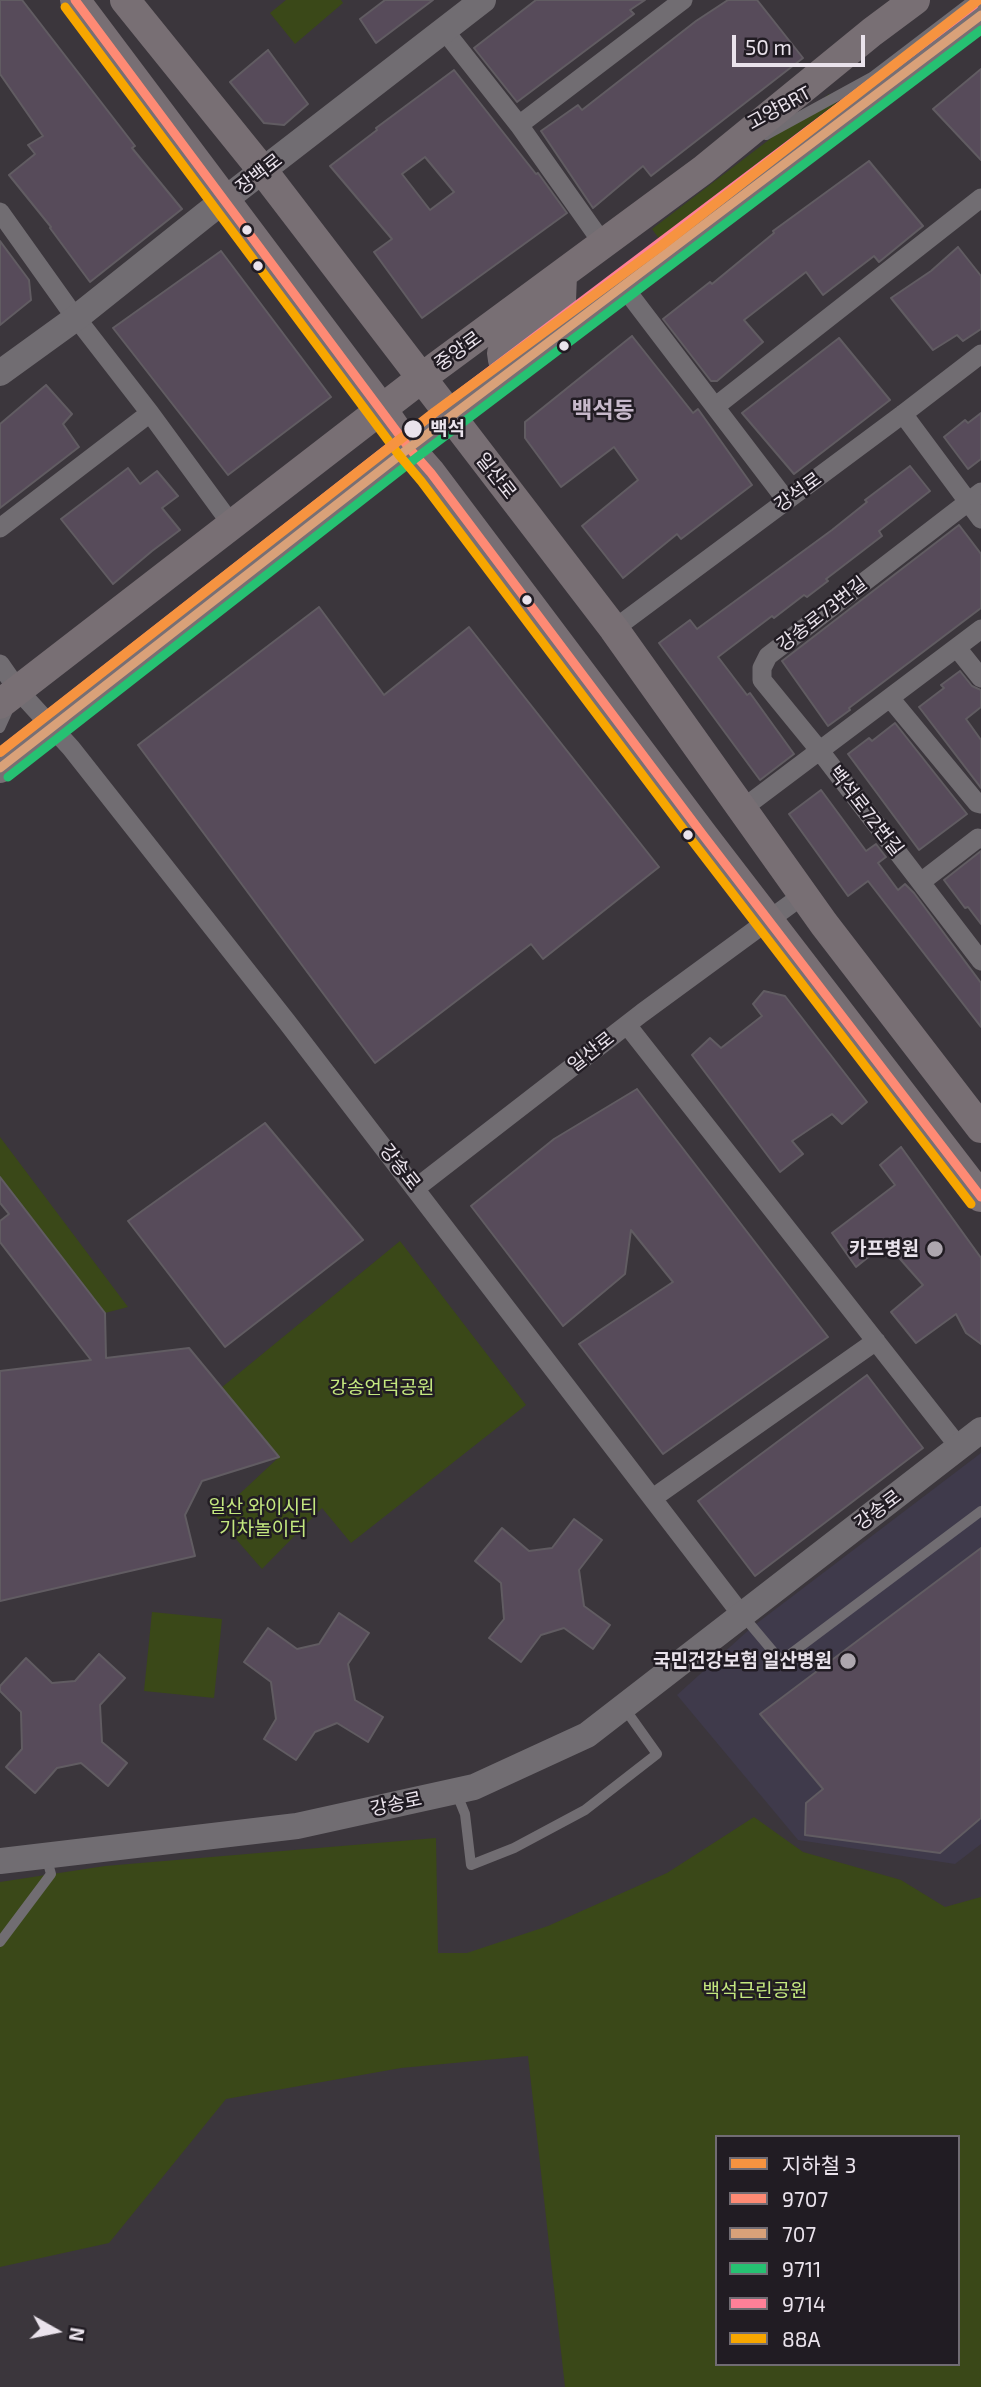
<!DOCTYPE html>
<meta charset="utf-8">
<style>
body{margin:0}
#map{position:relative;width:981px;height:2387px;overflow:hidden;background:#3b363c;font-family:"Exo 2","Noto Sans KR",sans-serif}
canvas{display:block}
.legend{position:absolute;left:715px;top:2135px;width:245px;height:231px;box-sizing:border-box;background:#211c23;border:2px solid #716c73;margin:0;padding:9px 12px;list-style:none;font-size:21px;color:#eae3ec}
.legend li{display:flex;align-items:center;gap:14px;height:35px}
.legend b{width:35px;border:2px solid #716c73}
.north{position:absolute;left:21px;top:2296px;width:70px;height:70px;-webkit-text-stroke:5px #211c23;paint-order:stroke;rotate:99deg;font-size:19px;font-weight:700;line-height:28px;text-align:center;color:#eae3ec}
.north::after{content:'';display:block;margin:auto;width:24px;height:32px;background:#eae3ec;clip-path:polygon(50% 0,100% 100%,50% 72%,0 100%)}
.scale{position:absolute;left:732px;top:35px;width:133px;height:32px;box-sizing:border-box;border:4px solid #eae3ec;border-top:0;padding-left:9px;font-size:21px;line-height:24px;white-space:nowrap;color:#eae3ec;-webkit-text-stroke:5px #211c23;paint-order:stroke}
</style>
<div id="map">
<canvas width="981" height="2387"></canvas>
<ul class="legend">
<li><b style="height:9px;background:#f69340"></b>지하철 3</li>
<li><b style="height:9px;background:#fe8a74"></b>9707</li>
<li><b style="height:9px;background:#d9a179"></b>707</li>
<li><b style="height:9px;background:#26c172"></b>9711</li>
<li><b style="height:9px;background:#ff8098"></b>9714</li>
<li><b style="height:9px;background:#f7a600"></b>88A</li>
</ul>
<div class="north">N</div>
<div class="scale">50 m</div>
</div>
<script>
const context = document.querySelector('canvas').getContext('2d');
context.lineJoin = 'round';
function fill(path, color) {
  context.fillStyle = color;
  context.fill(path, 'evenodd');
}
function toPath(rows) {
  const path = new Path2D();
  for (const r of rows) {
    path.moveTo(r[0], r[1]);
    for (let i = 2; i < r.length; i += 2) path.lineTo(r[i], r[i + 1]);
  }
  return path;
}
function strokePath(path, color, width, dash) {
  context.strokeStyle = color;
  context.lineWidth = width;
  context.lineCap = dash ? 'butt' : 'round';
  context.setLineDash(dash || []);
  context.stroke(path);
}
function drawText(font, color, halo, rows, align = 'center') {
  context.font = font + ' "Exo 2","Noto Sans KR",sans-serif';
  context.lineWidth = 5;
  context.setLineDash([]);
  context.textBaseline = 'middle';
  context.strokeStyle = halo;
  context.fillStyle = color;
  for (const [text, x, y, turn = 0] of rows) {
    context.save();
    context.translate(x, y);
    context.rotate((+turn || 0) * Math.PI / 180);
    context.textAlign = isNaN(turn) ? turn : align;
    if (halo) context.strokeText(text, 0, 0);
    context.fillText(text, 0, 0);
    context.restore();
  }
}
const medical = toPath([
 [981,1453,981,1844,955,1864,798,1840,677,1695,752,1627]
]);
const green = toPath([
 [286,0,341,0,343,3,295,44,270,13],
 [829,94,837,104,660,240,652,229],
 [0,1137,128,1307,105,1313,0,1177],
 [400,1241,526,1405,351,1543,322,1508,262,1569,216,1516,279,1457,221,1388],
 [152,1612,222,1619,214,1698,144,1691],
 [754,1817,803,1852,901,1880,945,1907,981,1897,981,2387,565,2387,528,2056,401,2068,226,2099,109,2243,0,2267,0,1882,105,1866,436,1838,438,1953,467,1953,548,1926,667,1873],
 [717,2137,958,2137,958,2364,717,2364]
]);
const building = toPath([
 [0,0,22,0,135,146,132,148,182,209,90,282,50,228,51,227,9,175,35,154,28,145,43,136,0,74,0,0],
 [385,0,433,0,376,43,360,19,385,0],
 [536,0,645,0,630,10,634,14,517,102,474,48,536,0],
 [728,0,757,0,803,58,651,176,643,166,593,208,541,131,578,105,582,110,696,21,728,0],
 [268,50,308,104,284,125,264,123,230,82,268,50],
 [981,69,981,160,933,109,981,69],
 [454,70,536,174,538,173,567,213,422,318,374,252,392,239,330,166,377,130,376,128,454,70],
 [425,157,454,192,430,210,402,174,425,157],
 [869,161,923,226,879,262,874,256,823,295,806,272,744,320,763,342,717,381,711,381,663,319,710,282,712,284,774,233,773,231,869,161],
 [0,241,29,280,31,300,0,325,0,241],
 [958,247,981,276,981,329,963,341,957,335,933,350,891,298,931,271,958,247],
 [221,251,331,397,228,475,113,328,221,251],
 [632,336,693,413,698,409,752,485,681,539,677,534,623,578,582,526,638,480,614,447,561,487,525,438,525,422,632,336],
 [839,338,890,400,794,474,742,413,839,338],
 [46,385,72,414,63,424,79,447,0,508,0,424,46,385],
 [981,413,981,459,968,469,944,437,965,420,968,423,981,413],
 [910,466,930,491,879,531,882,536,826,579,828,581,807,597,804,595,774,618,772,616,718,657,747,695,750,693,794,754,760,780,659,643,690,620,697,629,832,530,867,502,865,500,910,466],
 [128,468,140,484,157,471,178,496,162,508,180,530,152,551,113,584,61,519,128,468],
 [959,525,981,554,981,608,849,708,850,710,828,726,782,661,959,525],
 [319,607,384,695,469,627,659,867,543,959,531,944,375,1063,138,745,319,607],
 [960,671,972,686,981,690,981,707,966,719,981,740,981,788,919,707,944,688,941,685,960,671],
 [895,723,967,814,919,850,848,754,869,738,872,741,895,723],
 [821,790,866,851,876,844,886,857,878,863,898,890,905,884,914,893,981,983,981,1027,868,881,848,896,789,814,821,790],
 [981,851,981,924,968,907,965,908,944,880,981,851],
 [764,991,785,996,867,1102,842,1124,832,1114,792,1141,803,1154,780,1172,692,1055,710,1038,721,1048,762,1016,753,1004,764,991],
 [637,1089,828,1337,663,1454,579,1344,673,1282,631,1230,625,1274,563,1326,471,1206,554,1139,637,1089],
 [265,1123,363,1240,225,1347,128,1221,265,1123],
 [901,1147,981,1258,981,1344,966,1333,956,1314,916,1343,891,1312,923,1285,886,1243,856,1267,832,1233,895,1185,880,1165,901,1147],
 [0,1177,105,1313,106,1358,189,1348,279,1457,202,1481,185,1515,195,1556,0,1601,0,1371,91,1360,0,1242,0,1221,9,1214,0,1203,0,1177],
 [867,1375,923,1448,755,1576,698,1501,867,1375],
 [574,1519,602,1540,579,1570,584,1606,610,1625,593,1649,564,1628,541,1635,521,1662,489,1638,504,1619,501,1583,475,1561,502,1528,529,1551,552,1548,574,1519],
 [981,1548,981,1818,940,1853,805,1835,806,1803,823,1789,760,1714,981,1548],
 [339,1613,369,1633,348,1664,355,1700,383,1717,368,1742,337,1723,315,1732,296,1760,264,1739,276,1719,271,1682,244,1662,268,1628,297,1649,319,1644,339,1613],
 [99,1654,125,1678,100,1705,102,1742,127,1763,108,1786,81,1763,57,1768,35,1793,6,1767,22,1749,21,1712,0,1691,0,1686,26,1658,52,1683,75,1681,99,1654]
]);
const lane = toPath([
 [766,135,872,77,973,0],
 [0,728,10,706],
 [744,1617,781,1661,981,1511],
 [456,1792,465,1814,471,1865,514,1848,585,1810,657,1754,625,1709],
 [0,1942,51,1874,46,1856]
]);
const street = toPath([
 [444,30,519,125,604,245],
 [519,125,683,0],
 [0,212,67,306,150,413,0,528],
 [623,286,786,500],
 [716,406,981,198],
 [150,413,232,525],
 [903,414,981,519],
 [981,492,768,656,762,668,762,680,820,751,981,961],
 [614,629,903,414,981,354],
 [957,648,981,678],
 [0,664,18,690,71,748,287,1022,741,1614],
 [890,698,977,803,981,804],
 [742,809,981,629],
 [921,882,978,838,981,839],
 [627,1025,959,1447],
 [416,1188,642,1013,803,895],
 [653,1498,876,1341]
]);
const secondary = toPath([
 [0,373,76,318,205,215,483,0],
 [0,1861,297,1826,474,1787,587,1735,981,1430]
]);
const primary = toPath([
 [75,0,382,409,409,448,431,473,703,835,981,1197],
 [125,0,263,171,614,629,824,924,981,1128],
 [511,372,503,360,502,353,507,344,561,301,562,275],
 [0,704,436,367,703,170,872,32,915,0],
 [0,768,50,727,409,448,981,15]
]);
const bus1 = toPath([
 [75,0,409,448,431,473,703,835,981,1197]
]);
const bus2 = toPath([
 [0,768,409,448,981,15]
]);
const bus3 = toPath([
 [8,777,416,458,981,30]
]);
const bus4 = toPath([
 [0,752,401,438,974,5]
]);
const bus5 = toPath([
 [65,7,399,455,421,481,693,842,971,1204]
]);
const metro1 = toPath([
 [0,752,435,412,661,246,978,0]
]);
const markers = [
 [247,230,6,"#eae3ec"],
 [258,266,6,"#eae3ec"],
 [564,346,6,"#eae3ec"],
 [413,429,10,"#eae3ec"],
 [527,600,6,"#eae3ec"],
 [688,835,6,"#eae3ec"],
 [935,1249,9,"#ada6ae"],
 [848,1661,9,"#ada6ae"]
];
const streetNames = [
 ["고양BRT",779,108,-29],
 ["장백로",259,174,-38],
 ["중앙로",458,351,-36],
 ["일산로",496,476,52],
 ["강석로",798,492,-36],
 ["강송로73번길",822,614,-38],
 ["백석로72번길",866,811,52],
 ["일산로",591,1052,-38],
 ["강송로",400,1167,52],
 ["강송로",878,1510,-37],
 ["강송로",396,1804,-12]
];
const stopNames = [
 ["백석",430,429]
];
const poiNames = [
 ["카프병원",919,1249],
 ["국민건강보험 일산병원",832,1661]
];
const parkNames = [
 ["강송언덕공원",382,1388],
 ["일산 와이시티",263,1507],
 ["기차놀이터",263,1529],
 ["백석근린공원",755,1991]
];
const quarterNames = [
 ["백석동",603,410]
];
fill(medical, '#3f3a4b');
fill(green, '#3a4818');
fill(building, '#574b5a');
strokePath(building, '#615c62', 2);
strokePath(lane, '#716d72', 10);
strokePath(street, '#716d72', 19);
strokePath(secondary, '#716d72', 26);
strokePath(primary, '#786f74', 30);
strokePath(bus1, '#fe8a74', 9);
strokePath(bus2, '#d9a179', 9);
strokePath(bus3, '#26c172', 9);
strokePath(bus4, '#ff8098', 9);
strokePath(bus5, '#f7a600', 9);
strokePath(metro1, '#f69340', 10);
for (const [x, y, r, color] of markers) {
  const dot = new Path2D();
  dot.arc(x, y, r, 0, 2 * Math.PI);
  context.fillStyle = color;
  context.fill(dot);
  strokePath(dot, '#211c23', 2.5);
}
drawText('19px', '#eae3ec', '#211c23', streetNames);
drawText('bold 19px', '#eae3ec', '#211c23', stopNames, 'left');
drawText('bold 19px', '#eae3ec', '#211c23', poiNames, 'right');
drawText('19px', '#c4e87f', '#211c23', parkNames);
drawText('bold 23px', '#c7b9cb', '#211c23', quarterNames);
</script>
